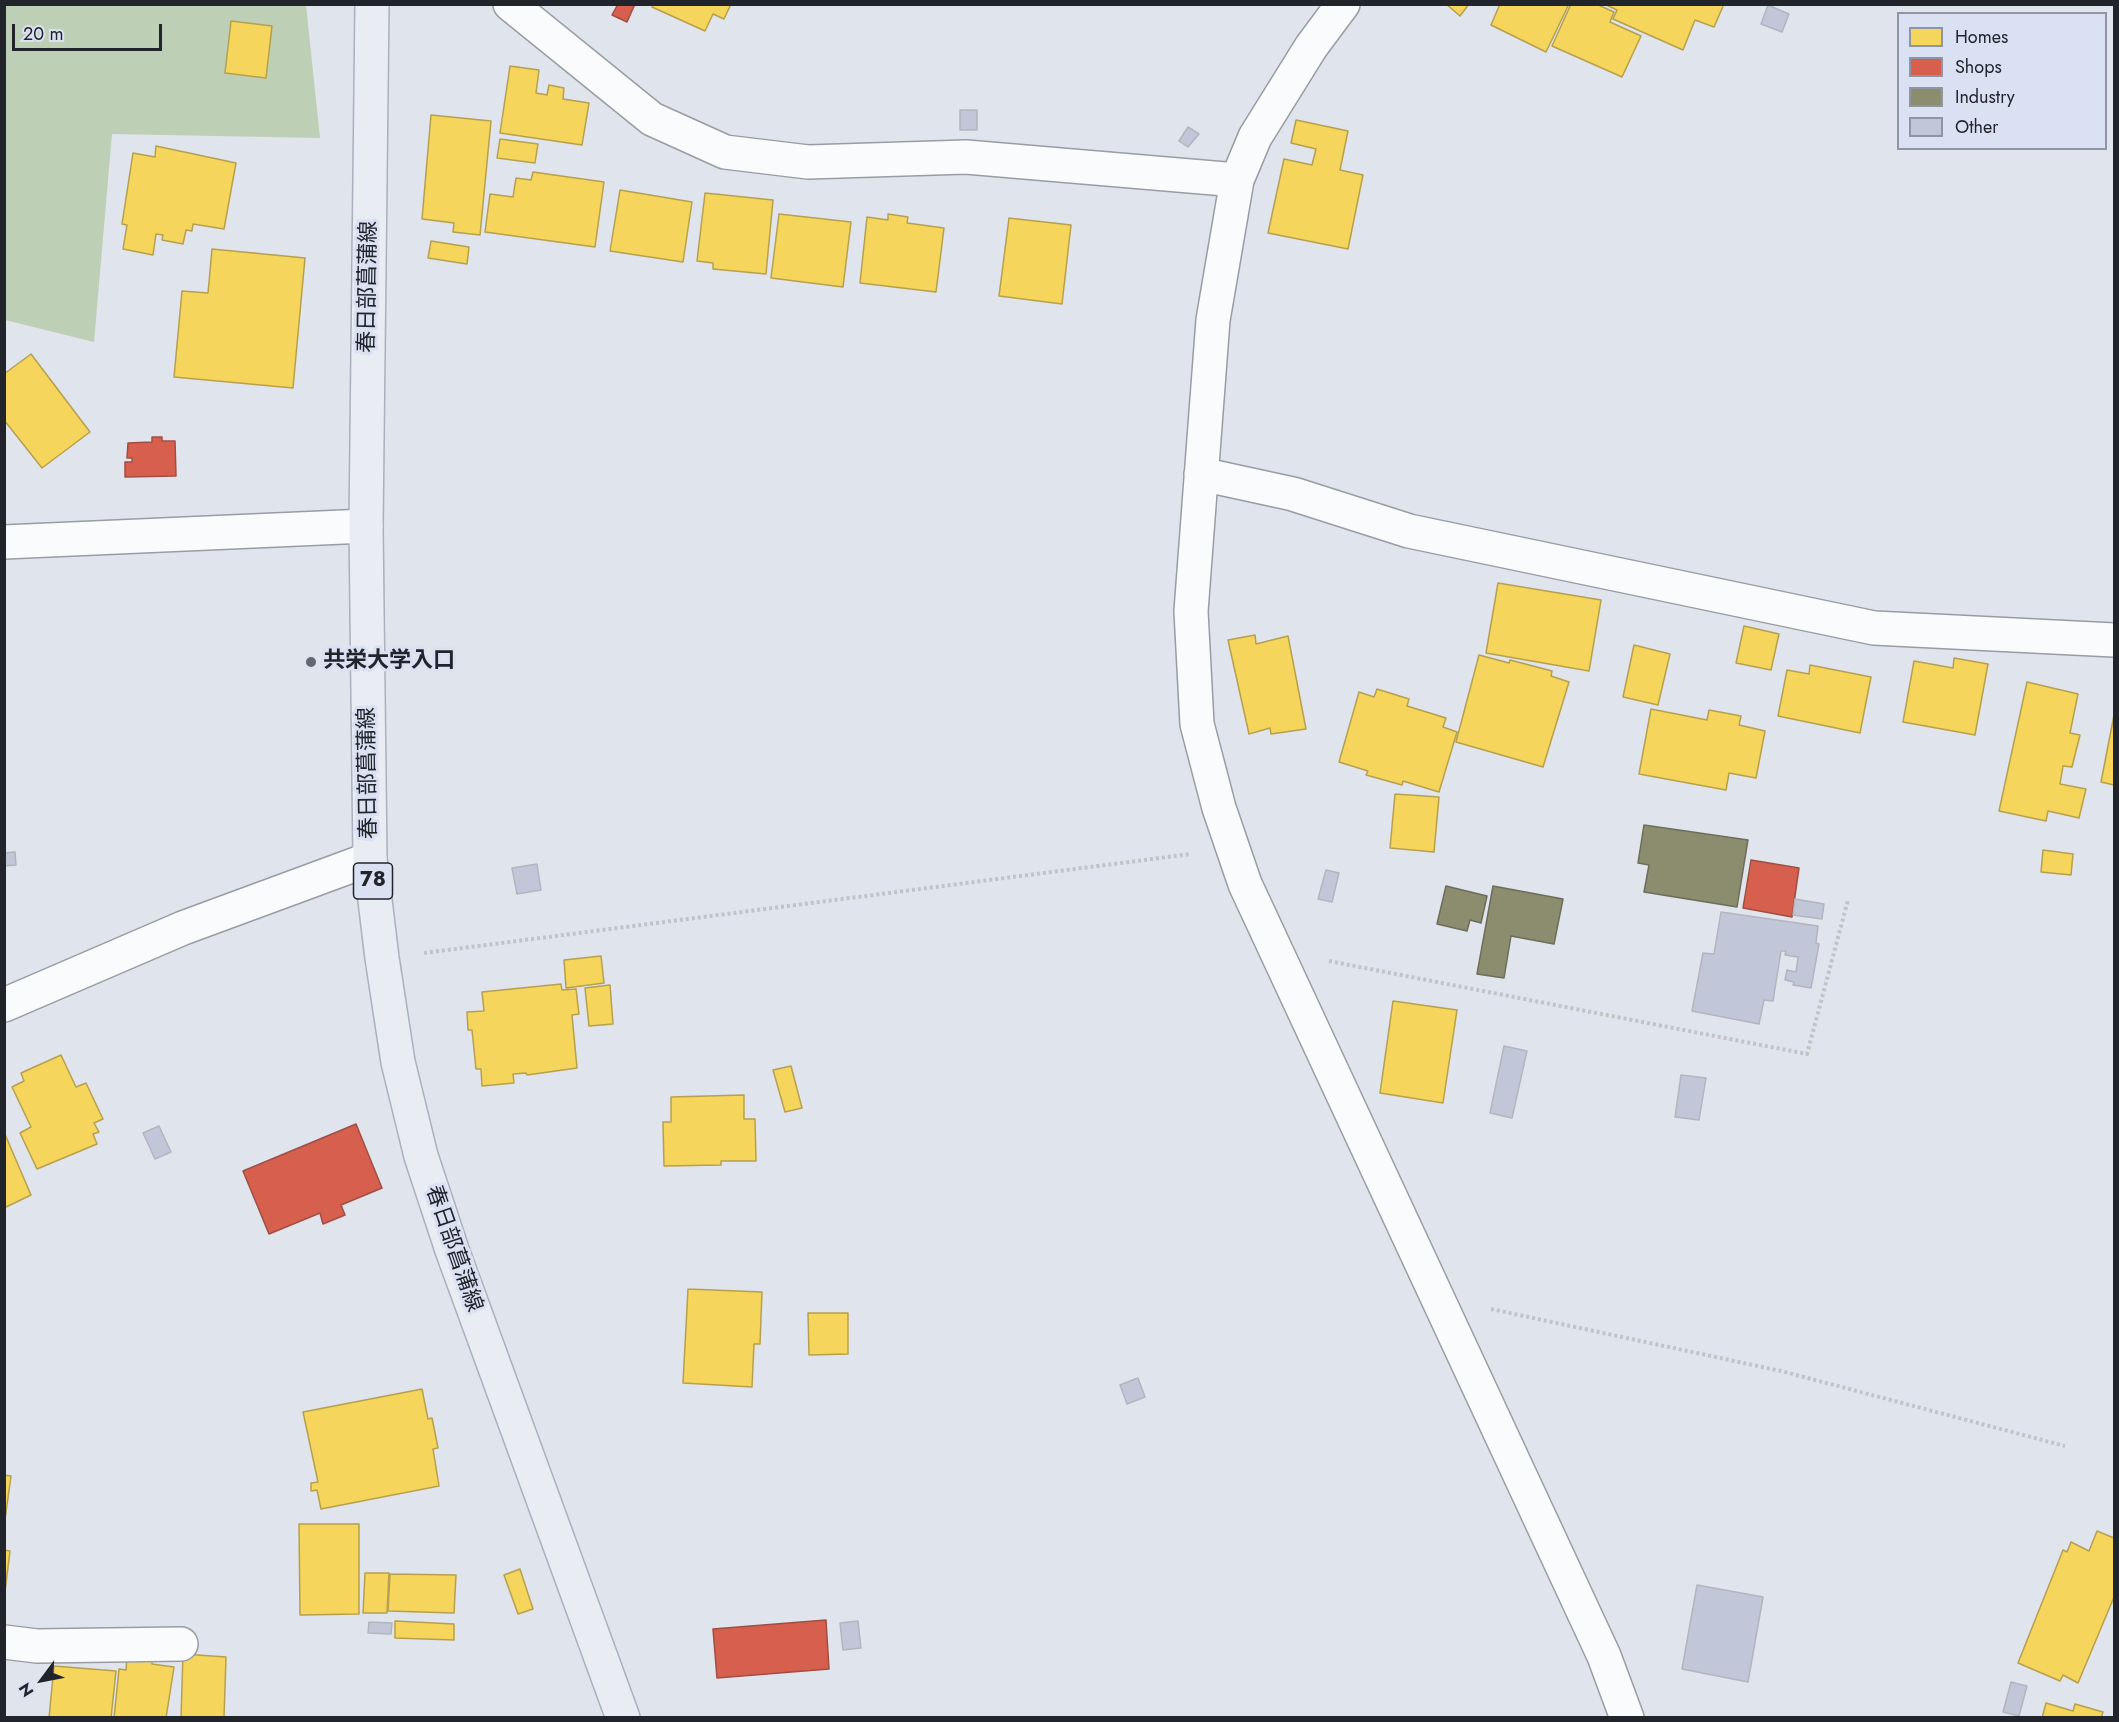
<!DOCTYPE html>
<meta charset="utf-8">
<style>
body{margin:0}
#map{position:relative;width:2119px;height:1722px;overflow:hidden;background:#e0e4ed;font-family:Jost,sans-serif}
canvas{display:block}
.frame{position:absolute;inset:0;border:6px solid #21242b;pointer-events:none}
.legend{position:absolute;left:1897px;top:12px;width:210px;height:138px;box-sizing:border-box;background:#dae1f3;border:2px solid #9095a3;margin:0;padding:8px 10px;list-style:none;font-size:18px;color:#21242b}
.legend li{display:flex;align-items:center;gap:12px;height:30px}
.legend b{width:30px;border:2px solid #9095a3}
.north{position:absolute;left:12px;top:1650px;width:60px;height:60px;-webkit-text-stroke:4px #dae1f3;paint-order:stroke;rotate:238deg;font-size:16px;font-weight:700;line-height:24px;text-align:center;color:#21242b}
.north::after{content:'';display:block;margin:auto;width:21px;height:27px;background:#21242b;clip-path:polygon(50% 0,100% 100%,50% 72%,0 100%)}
.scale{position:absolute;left:12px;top:24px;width:150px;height:27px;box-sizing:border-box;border:3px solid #21242b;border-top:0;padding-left:8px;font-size:18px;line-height:21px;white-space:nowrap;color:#21242b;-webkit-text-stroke:4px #dae1f3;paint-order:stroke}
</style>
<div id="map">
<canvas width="2119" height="1722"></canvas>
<div class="frame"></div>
<ul class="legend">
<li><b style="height:16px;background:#f6d55c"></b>Homes</li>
<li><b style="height:16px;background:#d6604d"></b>Shops</li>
<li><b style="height:16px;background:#8c8c6e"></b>Industry</li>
<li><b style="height:16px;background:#c1c7d9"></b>Other</li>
</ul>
<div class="north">N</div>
<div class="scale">20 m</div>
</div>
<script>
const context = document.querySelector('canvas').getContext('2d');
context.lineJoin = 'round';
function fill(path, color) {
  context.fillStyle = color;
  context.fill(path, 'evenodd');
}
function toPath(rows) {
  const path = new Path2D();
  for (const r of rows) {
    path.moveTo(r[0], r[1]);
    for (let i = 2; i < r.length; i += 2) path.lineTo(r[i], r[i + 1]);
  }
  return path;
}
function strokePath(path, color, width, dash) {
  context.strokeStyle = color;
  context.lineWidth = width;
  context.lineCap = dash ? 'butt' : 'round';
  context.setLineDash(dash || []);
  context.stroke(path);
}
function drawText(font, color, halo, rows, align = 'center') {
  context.font = font + ' Jost,"Noto Sans JP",sans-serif';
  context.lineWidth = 6;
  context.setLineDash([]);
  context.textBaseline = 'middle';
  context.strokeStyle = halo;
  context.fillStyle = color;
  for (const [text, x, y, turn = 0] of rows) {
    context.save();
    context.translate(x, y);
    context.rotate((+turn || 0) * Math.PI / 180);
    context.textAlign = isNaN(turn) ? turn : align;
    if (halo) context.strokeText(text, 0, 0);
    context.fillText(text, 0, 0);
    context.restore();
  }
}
const green = toPath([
 [5,5,306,5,320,138,112,134,94,342,5,320]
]);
const homes = toPath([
 [653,4,731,4,724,19,713,14,705,31,652,7,653,4],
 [1446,4,1469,4,1460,16,1446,4],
 [1500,4,1569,4,1546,52,1491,25,1500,4],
 [1571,4,1596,4,1614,12,1610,22,1641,36,1622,77,1552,46,1571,4],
 [1604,4,1724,4,1714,27,1695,20,1683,50,1613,19,1617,10,1604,4],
 [231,21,272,26,266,78,225,73,231,21],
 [510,66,539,70,536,93,547,95,549,85,564,88,563,99,589,103,582,145,500,133,510,66],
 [431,115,491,121,480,235,453,232,454,223,422,219,431,115],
 [1296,120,1348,131,1340,170,1363,175,1348,249,1268,233,1284,159,1312,165,1316,149,1291,143,1296,120],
 [500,139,538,144,535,163,497,158,500,139],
 [156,146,236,163,224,229,193,224,192,231,186,230,183,244,162,240,163,235,156,234,153,255,123,249,127,225,122,224,133,153,155,157,156,146],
 [533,172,604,182,595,247,485,232,490,194,513,197,516,178,531,180,533,172],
 [620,190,692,202,683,262,610,251,620,190],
 [705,193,773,200,766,274,713,269,713,263,697,261,705,193],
 [779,214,851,222,843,287,771,278,779,214],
 [888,214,908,217,907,223,944,228,936,292,860,283,867,217,888,220,888,214],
 [1009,218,1071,225,1062,304,999,296,1009,218],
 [431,241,469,247,467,264,428,258,431,241],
 [212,249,305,258,293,388,174,377,182,291,208,293,212,249],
 [31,354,90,432,42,468,4,420,4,374,31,354],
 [1498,583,1601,600,1589,671,1486,653,1498,583],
 [1744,626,1779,634,1771,670,1736,663,1744,626],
 [1255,635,1256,644,1288,636,1306,729,1271,734,1270,728,1249,734,1228,640,1255,635],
 [1634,645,1670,654,1658,705,1623,697,1634,645],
 [1479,655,1509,663,1510,660,1552,671,1551,676,1569,682,1543,767,1456,742,1479,655],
 [1954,658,1988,664,1975,735,1903,722,1914,661,1953,668,1954,658],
 [1810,665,1871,677,1860,733,1778,716,1787,670,1809,674,1810,665],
 [2027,682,2078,694,2070,733,2080,735,2072,767,2063,766,2060,784,2086,789,2079,818,2048,811,2046,821,1999,811,2027,682],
 [1377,689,1409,699,1407,706,1446,718,1443,727,1457,732,1439,792,1403,781,1402,785,1366,775,1368,771,1339,762,1359,692,1374,697,1377,689],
 [1651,709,1707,720,1709,710,1741,716,1739,725,1765,731,1756,778,1729,773,1726,790,1639,774,1651,709],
 [2114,715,2114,785,2101,782,2114,715],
 [1395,794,1439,797,1434,852,1390,848,1395,794],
 [2043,850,2073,854,2071,875,2041,872,2043,850],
 [601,956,604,983,566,988,564,960,601,956],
 [561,984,562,990,576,989,579,1014,572,1015,577,1068,527,1075,526,1073,513,1074,514,1083,482,1086,481,1069,476,1069,472,1030,468,1030,467,1012,484,1011,482,992,561,984],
 [610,985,613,1024,589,1026,585,988,610,985],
 [1393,1001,1457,1010,1443,1103,1380,1093,1393,1001],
 [61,1055,76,1087,86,1083,103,1119,94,1123,99,1132,93,1134,97,1144,37,1169,20,1133,31,1127,12,1087,24,1081,21,1073,61,1055],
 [791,1066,802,1108,785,1112,773,1070,791,1066],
 [744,1095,744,1119,755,1119,756,1161,721,1161,721,1165,664,1166,663,1122,671,1122,671,1097,744,1095],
 [4,1132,31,1195,4,1208,4,1132],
 [688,1289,762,1292,760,1344,754,1344,752,1387,683,1383,688,1289],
 [808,1313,848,1313,848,1354,809,1355,808,1313],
 [422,1389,428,1419,432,1418,438,1448,433,1449,439,1486,321,1509,317,1490,311,1491,311,1483,318,1482,303,1412,422,1389],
 [4,1475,11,1476,4,1527,4,1475],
 [299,1524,359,1524,359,1614,300,1615,299,1524],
 [2097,1531,2114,1538,2114,1597,2078,1683,2063,1675,2060,1681,2018,1663,2063,1550,2067,1552,2071,1542,2089,1551,2097,1531],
 [4,1550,10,1551,4,1600,4,1550],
 [520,1569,533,1609,518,1614,504,1575,520,1569],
 [365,1573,389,1573,387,1613,363,1613,365,1573],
 [390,1574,456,1575,454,1613,388,1611,390,1574],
 [395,1621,454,1624,454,1640,395,1638,395,1621],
 [183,1654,226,1657,224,1718,181,1718,183,1654],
 [127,1656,152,1659,152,1664,174,1667,166,1718,114,1718,119,1669,126,1670,127,1656],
 [54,1666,116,1671,111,1718,49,1718,54,1666],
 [2046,1703,2073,1711,2075,1704,2103,1712,2101,1718,2042,1718,2046,1703]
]);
const shops = toPath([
 [618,4,635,4,627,22,612,15,618,4],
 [152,437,162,437,162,441,175,441,176,476,125,477,125,462,132,462,132,458,127,458,128,443,152,442,152,437],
 [1751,860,1799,868,1792,917,1743,908,1751,860],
 [356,1124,382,1188,341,1205,345,1215,323,1224,320,1213,269,1234,243,1171,356,1124],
 [826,1620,829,1669,717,1678,713,1629,826,1620]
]);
const industry = toPath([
 [1644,825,1748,840,1737,907,1644,892,1649,865,1638,863,1644,825],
 [1446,886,1487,896,1481,923,1470,920,1467,931,1437,924,1446,886],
 [1493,886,1563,899,1554,944,1511,936,1504,978,1477,974,1493,886]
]);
const building = toPath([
 [1768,5,1789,14,1782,32,1761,24,1768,5],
 [960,110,977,110,977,130,960,130,960,110],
 [1188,127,1199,134,1188,147,1179,141,1188,127],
 [15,852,16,865,4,866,4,853,15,852],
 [537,864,541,890,517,894,512,868,537,864],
 [1326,870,1339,873,1332,902,1318,899,1326,870],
 [1795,899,1824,904,1822,919,1793,915,1795,899],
 [1721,912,1818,926,1816,943,1819,944,1811,988,1793,985,1794,982,1785,980,1787,970,1796,972,1798,957,1785,955,1786,951,1781,951,1773,1001,1764,1000,1759,1024,1692,1011,1703,953,1714,954,1721,912],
 [1504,1046,1527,1051,1512,1118,1490,1113,1504,1046],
 [1681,1075,1706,1078,1699,1120,1675,1117,1681,1075],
 [159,1126,171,1152,155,1159,143,1133,159,1126],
 [1138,1378,1145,1397,1127,1404,1120,1385,1138,1378],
 [1697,1585,1763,1597,1748,1682,1682,1669,1697,1585],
 [858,1621,861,1648,843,1650,840,1623,858,1621],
 [369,1622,392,1623,391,1634,368,1633,369,1622],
 [2011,1682,2027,1686,2019,1716,2003,1712,2011,1682]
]);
const path = toPath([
 [424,953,1191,854],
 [1329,961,1807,1054,1848,900],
 [1491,1309,1781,1371,2065,1446]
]);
const street = toPath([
 [510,4,652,119,725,152,808,162,966,157,1237,180],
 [1343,4,1311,47,1255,137,1237,180,1213,320,1191,611,1197,724,1219,808,1245,884,1604,1656,1627,1718],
 [1201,474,1293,494,1409,531,1874,628,2114,640],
 [4,1005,183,928,370,859],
 [4,1642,37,1646,181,1644]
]);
const secondary = toPath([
 [4,542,366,526]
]);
const primary = toPath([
 [372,4,366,526,370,859,382,958,398,1062,421,1156,452,1250,623,1718]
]);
const markers = [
 [311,662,6,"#64676f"]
];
const shields = [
 [373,881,39]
];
const shieldNames = [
 ["78",373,881]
];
const streetNames = [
 ["春日部菖蒲線",369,287,-89],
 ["春日部菖蒲線",369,773,-91],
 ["春日部菖蒲線",453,1249,71]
];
const poiNames = [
 ["共栄大学入口",323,662]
];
fill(green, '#bdcfb5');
fill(homes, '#f6d55c');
strokePath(homes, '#b6a04d', 1.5);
fill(shops, '#d6604d');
strokePath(shops, '#a04e43', 1.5);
fill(industry, '#8c8c6e');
strokePath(industry, '#6c6d5a', 1.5);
fill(building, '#c1c7d9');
strokePath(building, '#b2b5bd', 1.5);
strokePath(street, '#999ca3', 36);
strokePath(secondary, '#999ca3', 36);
strokePath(primary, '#aab0bd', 36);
strokePath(path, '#c2c3c6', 4, [3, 3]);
strokePath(street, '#fafbfc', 33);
strokePath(secondary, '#fafbfc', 33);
strokePath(primary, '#eaecf3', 33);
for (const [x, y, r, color] of markers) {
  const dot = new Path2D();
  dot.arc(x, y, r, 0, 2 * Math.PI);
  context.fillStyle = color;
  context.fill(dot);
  strokePath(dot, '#dae1f3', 2);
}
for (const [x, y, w] of shields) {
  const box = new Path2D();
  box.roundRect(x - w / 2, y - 18, w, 36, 4.5);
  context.fillStyle = '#dae1f3';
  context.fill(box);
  strokePath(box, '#21242b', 1.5);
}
drawText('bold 21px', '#21242b', null, shieldNames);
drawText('22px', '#21242b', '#dae1f3', streetNames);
drawText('bold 22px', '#21242b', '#dae1f3', poiNames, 'left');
</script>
